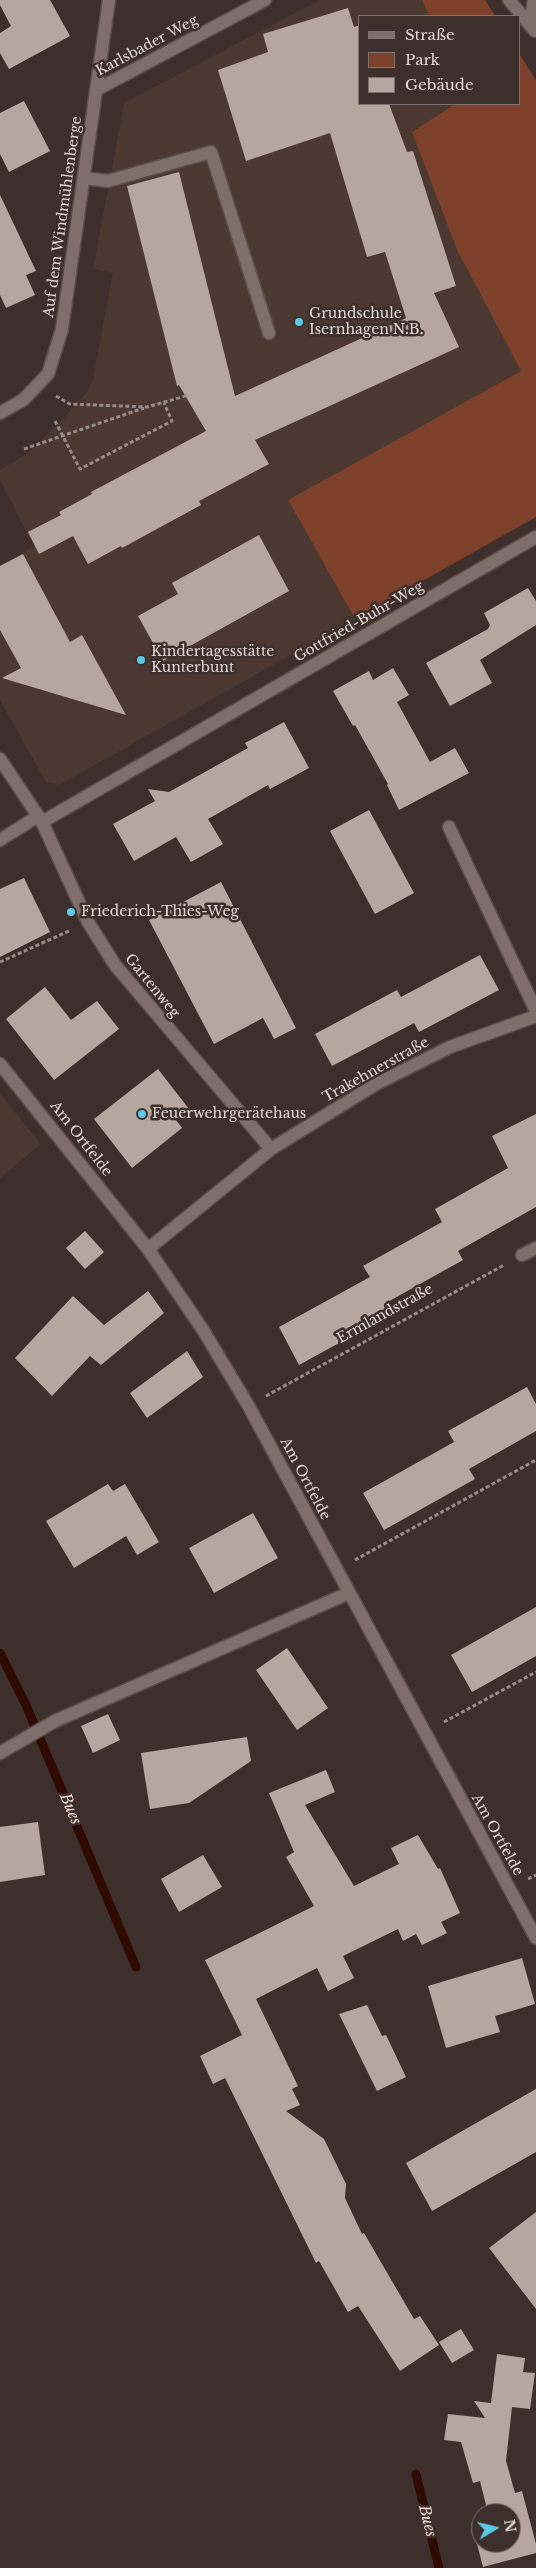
<!DOCTYPE html>
<meta charset="utf-8">
<style>
body{margin:0}
#map{position:relative;width:536px;height:2568px;overflow:hidden;background:#3d302c;font-family:"Libre Baskerville",serif}
canvas{display:block}
.legend{position:absolute;left:358px;top:15px;width:162px;height:90px;box-sizing:border-box;background:#3d302c;border:1px solid #7e7370;margin:0;padding:6px 9px;list-style:none;font-size:15px;color:#e0d8d5}
.legend li{display:flex;align-items:center;gap:10px;height:25px}
.legend b{width:25px;border:1px solid #7e7370}
.north{position:absolute;left:471px;top:2503px;width:50px;height:50px;box-sizing:border-box;background:#3d302c;border:1px solid #7e7370;border-radius:50%;rotate:81deg;font-size:14px;font-weight:700;line-height:20px;text-align:center;color:#e0d8d5}
.north::after{content:'';display:block;margin:auto;width:18px;height:22px;background:#5bc8e7;clip-path:polygon(50% 0,100% 100%,50% 72%,0 100%)}
</style>
<div id="map">
<canvas width="536" height="2568"></canvas>
<ul class="legend">
<li><b style="height:6px;background:#7e6f6a"></b>Straße</li>
<li><b style="height:14px;background:#7d402a"></b>Park</li>
<li><b style="height:14px;background:#b6a6a0"></b>Gebäude</li>
</ul>
<div class="north">N</div>
</div>
<script>
const context = document.querySelector('canvas').getContext('2d');
context.lineJoin = 'round';
function fill(path, color) {
  context.fillStyle = color;
  context.fill(path, 'evenodd');
}
function toPath(rows) {
  const path = new Path2D();
  for (const r of rows) {
    path.moveTo(r[0], r[1]);
    for (let i = 2; i < r.length; i += 2) path.lineTo(r[i], r[i + 1]);
  }
  return path;
}
function strokePath(path, color, width, dash) {
  context.strokeStyle = color;
  context.lineWidth = width;
  context.lineCap = dash ? 'butt' : 'round';
  context.setLineDash(dash || []);
  context.stroke(path);
}
function drawText(font, color, halo, rows, align = 'center') {
  context.font = font + ' "Libre Baskerville",serif';
  context.lineWidth = 5;
  context.setLineDash([]);
  context.textBaseline = 'middle';
  context.strokeStyle = halo;
  context.fillStyle = color;
  for (const [text, x, y, turn = 0] of rows) {
    context.save();
    context.translate(x, y);
    context.rotate((+turn || 0) * Math.PI / 180);
    context.textAlign = isNaN(turn) ? turn : align;
    if (halo) context.strokeText(text, 0, 0);
    context.fillText(text, 0, 0);
    context.restore();
  }
}
const built = toPath([
 [320,0,422,0,429,16,360,16,360,104,455,104,412,132,457,250,521,371,288,500,355,619,59,785,46,782,0,700,0,566,34,546,0,480,0,470,28,453,63,419,87,392,93,379,113,273,93,269,124,103],
 [0,1094,41,1144,0,1178]
]);
const green = toPath([
 [422,0,485,0,495,16,429,16],
 [520,55,536,80,536,517,355,619,288,500,521,371,457,250,412,132,455,104,520,104]
]);
const stream = toPath([
 [0,1653,26,1705,136,1967],
 [416,2474,439,2568]
]);
const building = toPath([
 [0,0,50,0,70,36,9,69,0,53,0,33,11,26,0,5],
 [348,8,354,27,360,25,360,104,389,104,407,152,413,151,456,286,434,293,459,347,255,440,269,464,199,501,201,505,122,548,121,546,88,564,73,536,39,554,28,532,61,515,59,512,92,494,91,492,206,431,179,385,177,386,127,186,179,172,235,396,406,318,385,252,367,257,330,133,246,161,218,70,268,52,263,34],
 [24,101,50,151,9,172,0,154,0,113],
 [0,195,36,271,26,275,35,295,6,308,0,295],
 [259,535,289,591,163,661,138,616,178,594,172,583],
 [23,554,70,642,82,635,126,715,2,678,21,668,0,630,0,566],
 [528,588,536,601,536,625,480,660,492,683,450,706,426,663,488,629,490,625,484,613],
 [393,668,409,695,397,702,430,762,455,748,469,773,399,810,387,785,388,784,355,725,353,726,333,691,369,671,373,680],
 [284,722,309,768,270,789,268,785,208,819,223,844,191,862,176,837,134,861,113,824,155,801,148,789,169,792,248,748,245,743],
 [369,810,414,893,375,914,330,831],
 [24,878,50,932,0,957,0,889],
 [221,882,296,1028,274,1039,263,1018,214,1044,149,920],
 [480,955,499,990,419,1032,414,1023,332,1066,315,1034,397,990,401,997],
 [45,987,71,1020,97,1001,119,1029,54,1080,6,1019],
 [158,1069,189,1109,176,1120,182,1128,132,1168,94,1119],
 [536,1114,536,1207,458,1251,463,1260,384,1304,390,1315,299,1365,279,1327,370,1277,363,1266,442,1222,435,1209,508,1168,492,1136],
 [85,1231,104,1252,85,1269,66,1248],
 [148,1291,164,1313,101,1365,90,1356,52,1396,15,1358,73,1296,104,1325],
 [187,1351,203,1377,147,1418,130,1393],
 [527,1387,536,1404,536,1431,469,1469,475,1479,384,1530,363,1493,454,1442,448,1431],
 [108,1484,113,1491,125,1484,159,1542,137,1555,126,1536,74,1568,46,1521],
 [253,1513,278,1558,214,1593,189,1548],
 [536,1607,536,1656,472,1692,451,1655],
 [287,1648,328,1708,297,1730,256,1670],
 [108,1714,120,1740,93,1753,81,1726],
 [247,1737,251,1761,189,1803,150,1809,141,1753],
 [326,1770,335,1792,305,1805,354,1886,399,1864,391,1848,418,1835,438,1869,440,1868,460,1913,441,1922,447,1933,422,1945,416,1934,403,1941,398,1929,343,1956,354,1978,328,1991,317,1968,256,1999,298,2086,292,2089,300,2105,286,2111,324,2139,346,2184,345,2198,362,2234,364,2233,414,2319,420,2316,439,2345,400,2371,358,2306,348,2312,319,2261,316,2263,225,2078,213,2084,200,2056,242,2035,205,1960,314,1906,286,1857,294,1852,269,1793],
 [38,1822,45,1875,0,1882,0,1827],
 [203,1855,222,1887,179,1912,161,1879],
 [522,1958,535,2004,495,2016,500,2032,446,2048,428,1986],
 [367,2005,382,2036,386,2035,406,2077,377,2091,339,2014],
 [536,2089,536,2152,432,2211,406,2163],
 [536,2212,536,2309,489,2248],
 [461,2329,474,2350,452,2363,439,2342],
 [497,2354,525,2358,523,2372,535,2373,530,2409,512,2407,506,2461,515,2493,522,2491,536,2544,536,2553,483,2567,476,2540,481,2539,481,2543,511,2543,511,2513,488,2513,480,2481,473,2483,461,2442,444,2440,448,2414,485,2418,474,2401,491,2403]
]);
const path = toPath([
 [56,396,70,404,147,407,189,395],
 [55,421,80,469,172,421,164,403],
 [24,449,144,408],
 [0,962,69,931],
 [266,1396,504,1265],
 [355,1560,536,1460],
 [444,1722,536,1672],
 [528,1879,536,1875]
]);
const service = toPath([
 [84,178,108,181,211,152,269,333],
 [0,840,38,816],
 [522,1255,536,1248],
 [0,1753,55,1721,349,1593]
]);
const minor = toPath([
 [509,0,535,31],
 [534,0,532,12,534,30],
 [96,90,265,0],
 [0,413,23,400,48,374,62,329,109,0],
 [0,759,42,822,88,922,115,965,271,1149],
 [42,822,536,537],
 [449,827,536,1011],
 [148,1249,271,1149,376,1084,450,1047,536,1016]
]);
const secondary = toPath([
 [0,1064,148,1249,203,1330,248,1405,536,1938]
]);
const markers = [
 [299,322,5,"#5bc8e7"],
 [141,660,5,"#5bc8e7"],
 [71,912,5,"#5bc8e7"],
 [142,1114,5,"#5bc8e7"]
];
const streetNames = [
 ["Karlsbader Weg",147,46,-28],
 ["Auf dem Windmühlenberge",63,217,-82],
 ["Gottfried-Buhr-Weg",359,622,-30],
 ["Gartenweg",152,986,51],
 ["Trakehnerstraße",376,1070,-29],
 ["Am Ortfelde",81,1139,52],
 ["Ermlandstraße",385,1314,-29],
 ["Am Ortfelde",305,1479,62],
 ["Am Ortfelde",497,1835,61]
];
const poiNames = [
 ["Grundschule",309,314],
 ["Isernhagen N.B.",309,330],
 ["Kindertagesstätte",151,652],
 ["Kunterbunt",151,668],
 ["Friederich-Thies-Weg",81,912],
 ["Feuerwehrgerätehaus",152,1114]
];
const waterNames = [
 ["Bues",70,1809,67],
 ["Bues",427,2521,76]
];
fill(built, '#4b3831');
fill(green, '#7d402a');
strokePath(stream, '#2f0a01', 9);
fill(building, '#b6a6a0');
strokePath(service, '#594e4a', 15);
strokePath(minor, '#594e4a', 15);
strokePath(secondary, '#594e4a', 15);
strokePath(path, '#968c89', 3, [4, 2.5]);
strokePath(service, '#7e6f6a', 12);
strokePath(minor, '#7e6f6a', 12);
strokePath(secondary, '#7e6f6a', 12);
for (const [x, y, r, color] of markers) {
  const dot = new Path2D();
  dot.arc(x, y, r, 0, 2 * Math.PI);
  context.fillStyle = color;
  context.fill(dot);
  strokePath(dot, '#3d302c', 2);
}
drawText('14px', '#e0d8d5', '#3d302c', streetNames);
drawText('14px', '#e0d8d5', '#3d302c', poiNames, 'left');
drawText('italic 15px', '#f4ddd6', '#3d302c', waterNames);
</script>
